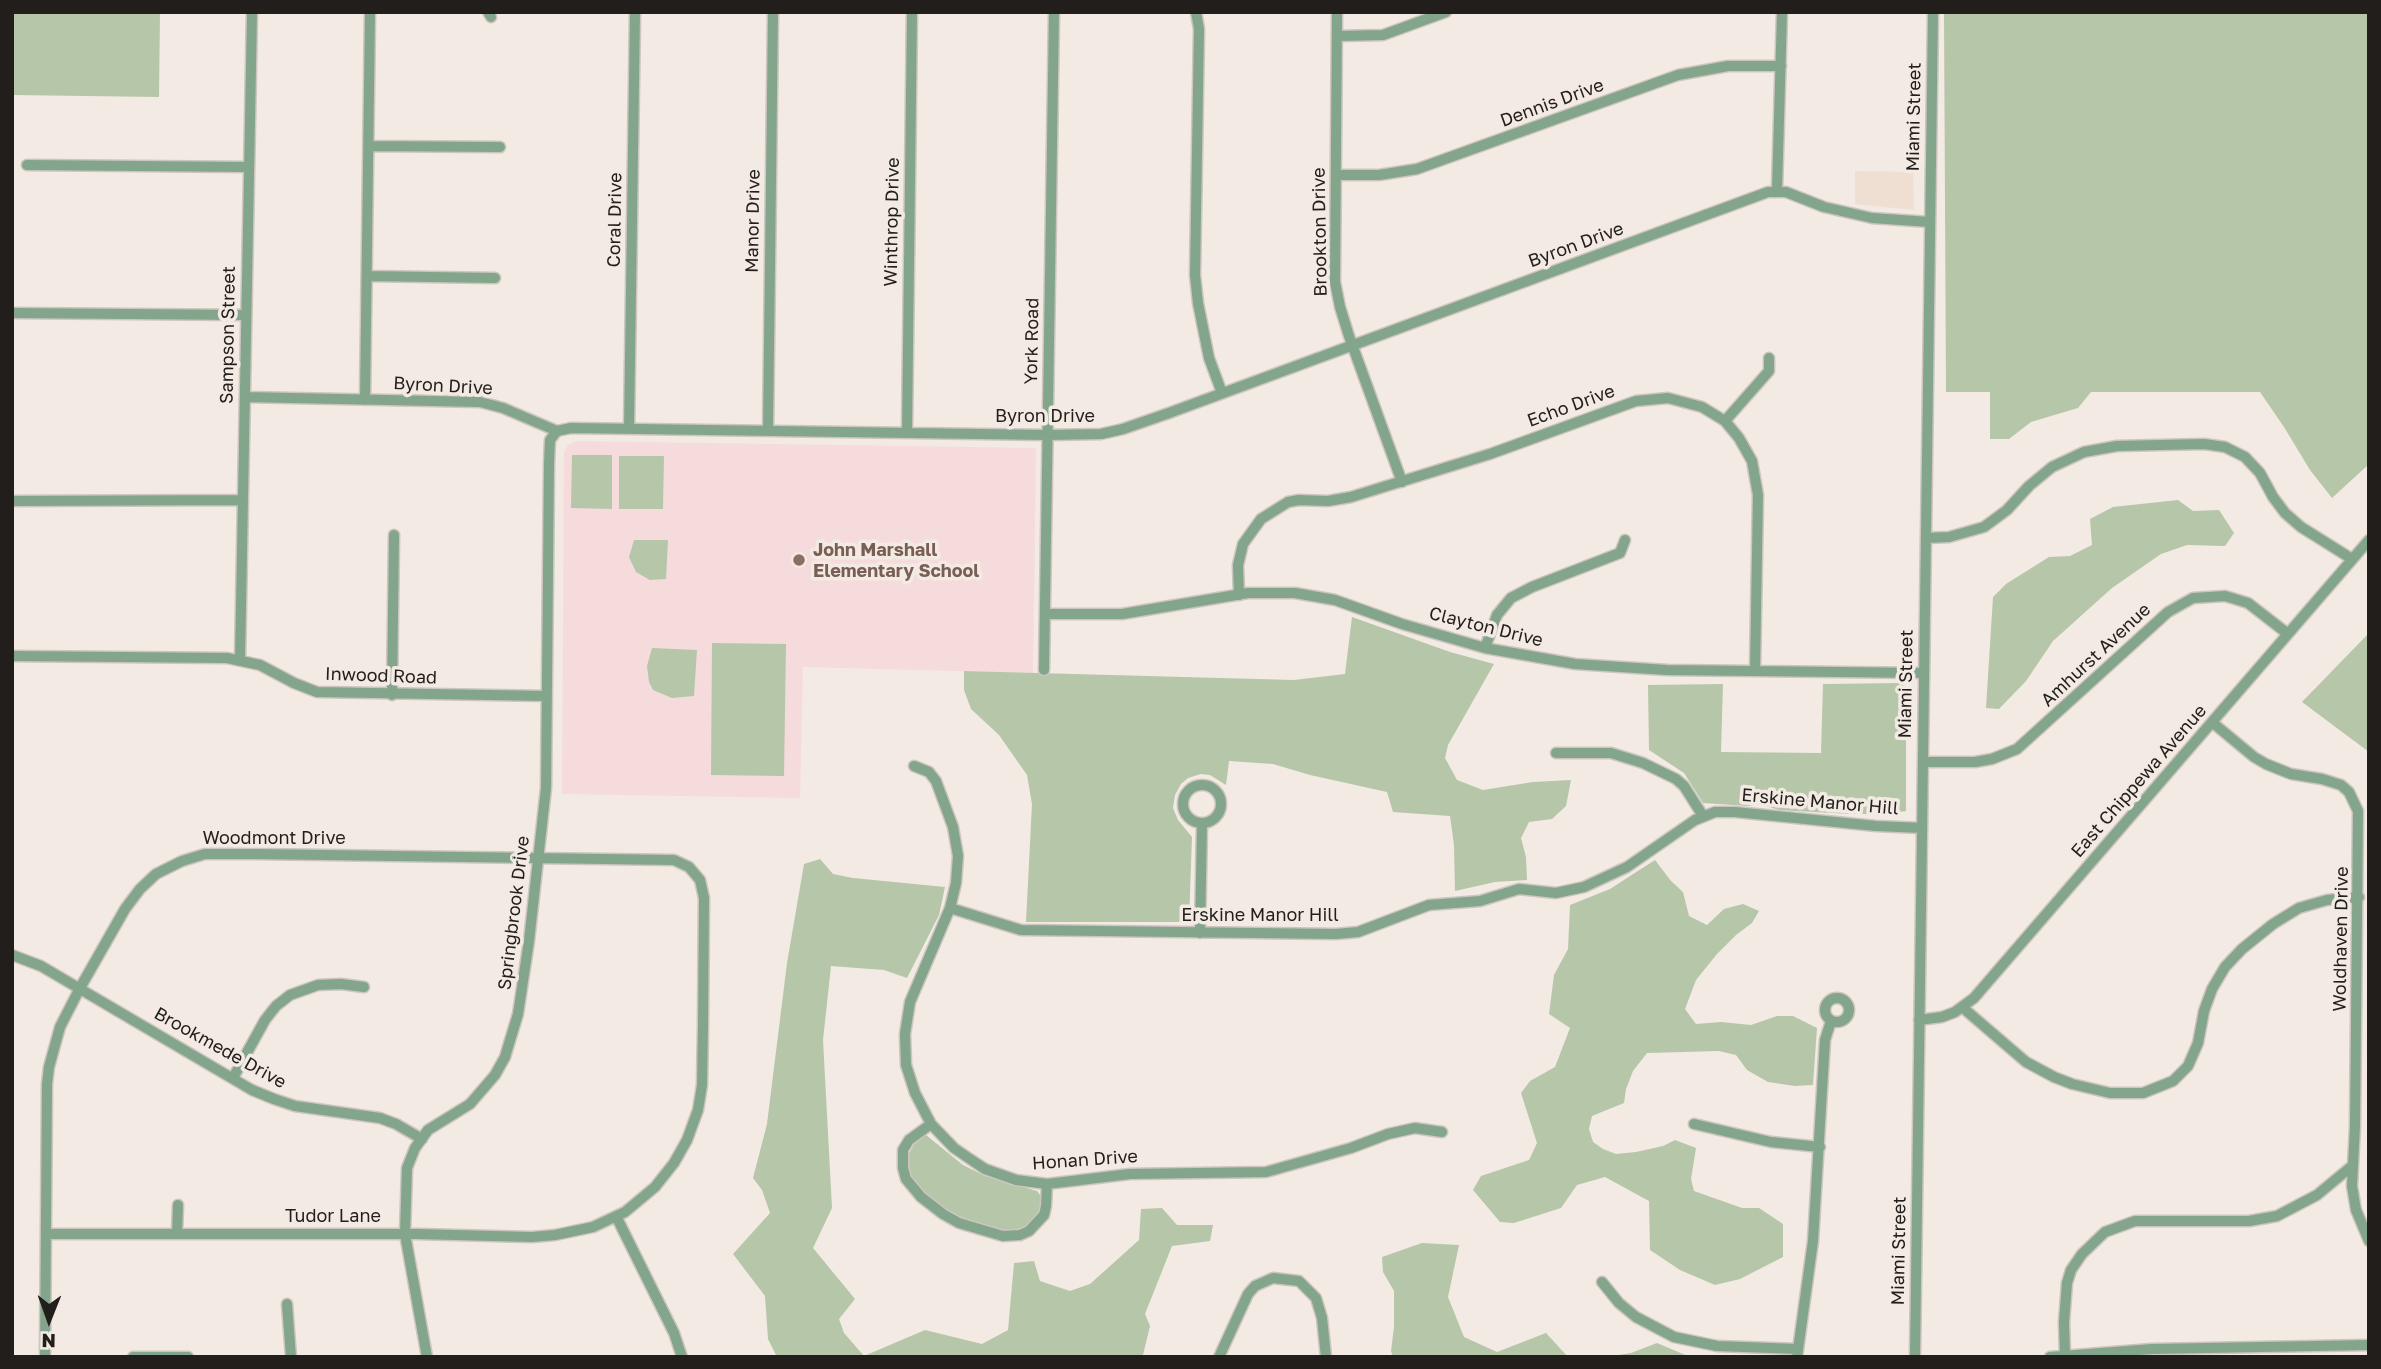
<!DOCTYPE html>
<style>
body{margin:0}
#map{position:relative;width:2381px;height:1369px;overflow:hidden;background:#f3eae3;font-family:"Golos Text",sans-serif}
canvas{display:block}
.frame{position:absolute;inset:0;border:14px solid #211e1b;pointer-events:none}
.north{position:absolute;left:14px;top:1285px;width:70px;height:70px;-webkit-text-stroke:5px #f3eae3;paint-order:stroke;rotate:181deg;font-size:19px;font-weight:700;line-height:28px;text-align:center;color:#211e1b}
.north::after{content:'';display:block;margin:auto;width:24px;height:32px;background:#211e1b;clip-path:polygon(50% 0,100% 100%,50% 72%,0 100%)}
</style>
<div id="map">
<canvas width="2381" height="1369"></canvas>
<div class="frame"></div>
<div class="north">N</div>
</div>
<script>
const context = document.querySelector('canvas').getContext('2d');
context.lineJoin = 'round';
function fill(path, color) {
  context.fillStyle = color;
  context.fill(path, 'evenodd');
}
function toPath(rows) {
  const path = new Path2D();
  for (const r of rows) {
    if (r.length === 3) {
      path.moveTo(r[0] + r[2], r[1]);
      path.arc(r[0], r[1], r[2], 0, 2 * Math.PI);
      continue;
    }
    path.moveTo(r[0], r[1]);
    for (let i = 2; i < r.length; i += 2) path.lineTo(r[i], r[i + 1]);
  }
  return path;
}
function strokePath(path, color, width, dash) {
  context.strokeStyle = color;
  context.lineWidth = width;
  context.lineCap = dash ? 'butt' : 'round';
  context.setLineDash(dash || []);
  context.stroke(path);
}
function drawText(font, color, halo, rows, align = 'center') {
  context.font = font + ' "Golos Text",sans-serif';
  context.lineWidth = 7;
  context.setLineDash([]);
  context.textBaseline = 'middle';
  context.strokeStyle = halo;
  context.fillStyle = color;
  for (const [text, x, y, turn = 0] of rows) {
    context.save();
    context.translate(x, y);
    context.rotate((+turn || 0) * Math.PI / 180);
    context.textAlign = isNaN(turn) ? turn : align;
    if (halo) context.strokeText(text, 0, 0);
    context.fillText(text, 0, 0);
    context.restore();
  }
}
const built = toPath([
 [1855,171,1913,172,1914,210,1855,204]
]);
const education = toPath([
 [577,441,1036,448,1033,673,803,667,800,798,562,794,564,453,568,445]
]);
const green = toPath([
 [12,12,160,12,159,97,12,95],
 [1944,12,2369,12,2369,464,2332,498,2310,470,2284,427,2260,392,2091,392,2078,408,2031,422,2009,439,1990,439,1990,392,1946,392],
 [572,455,612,455,612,509,571,508],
 [619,456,664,456,663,509,619,509],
 [2178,500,2193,511,2219,510,2234,533,2225,546,2187,545,2161,554,2112,588,2053,641,2026,681,1999,709,1986,708,1993,597,2006,584,2049,557,2070,556,2092,545,2090,519,2113,507],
 [634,540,668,540,666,579,650,580,636,572,629,557],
 [1352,617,1450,652,1494,664,1448,745,1445,758,1457,780,1483,790,1533,782,1571,780,1566,806,1552,819,1529,822,1521,838,1526,857,1527,880,1495,882,1455,891,1454,845,1450,816,1393,812,1387,792,1310,775,1273,764,1229,761,1226,785,1210,775,1201,774,1188,778,1181,784,1175,795,1173,808,1178,820,1192,837,1189,922,1026,922,1032,804,1027,775,999,735,971,709,964,690,964,671,1294,680,1345,674],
 [2369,633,2369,752,2302,702],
 [712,643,786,644,784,776,711,775],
 [652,648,697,650,694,696,672,698,653,690,649,682,647,666],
 [1902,683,1906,688,1906,811,1888,814,1850,814,1779,810,1760,804,1748,806,1703,803,1684,773,1649,750,1648,685,1723,684,1721,752,1821,753,1823,684],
 [820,859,833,874,853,878,945,887,939,915,907,978,884,970,831,966,823,1040,832,1208,813,1248,855,1299,839,1319,844,1333,864,1356,925,1330,982,1344,1008,1330,1014,1263,1034,1261,1040,1281,1070,1291,1090,1284,1139,1240,1141,1209,1162,1208,1177,1225,1213,1225,1210,1241,1172,1246,1145,1314,1150,1326,1143,1355,1086,1357,777,1357,768,1339,765,1296,733,1254,770,1213,762,1190,753,1178,767,1124,787,963,804,864],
 [1655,860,1671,881,1683,892,1689,916,1707,925,1724,909,1743,904,1759,911,1752,923,1736,935,1717,954,1696,980,1685,1009,1696,1024,1721,1022,1751,1025,1777,1016,1793,1016,1817,1028,1813,1085,1795,1086,1768,1082,1747,1070,1736,1055,1719,1051,1647,1053,1633,1071,1626,1089,1624,1103,1592,1116,1589,1129,1593,1142,1603,1149,1616,1154,1636,1152,1663,1146,1675,1140,1696,1148,1691,1179,1694,1191,1742,1208,1759,1208,1783,1224,1783,1257,1740,1279,1715,1285,1680,1270,1650,1250,1649,1201,1605,1177,1577,1185,1561,1208,1514,1223,1500,1222,1473,1190,1481,1176,1529,1160,1537,1143,1521,1093,1530,1081,1555,1067,1570,1028,1549,1014,1554,975,1568,949,1570,905,1610,889],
 [926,1135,963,1165,985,1176,1037,1191,1041,1196,1042,1205,1039,1215,1023,1229,1010,1231,984,1227,950,1212,925,1195,911,1176,907,1157,918,1137],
 [1422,1243,1459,1245,1448,1297,1464,1337,1497,1352,1546,1333,1568,1357,1393,1357,1391,1351,1394,1327,1394,1291,1383,1272,1382,1257],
 [1657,1343,1690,1357,1606,1357,1631,1353]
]);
const minor = toPath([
 [488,12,491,17],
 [1196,12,1199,29,1195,275,1198,303,1209,358,1222,393],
 [1337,12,1335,282,1340,307,1349,336,1402,482],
 [1338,36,1383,35,1446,12],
 [369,146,500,147],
 [27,165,249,167],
 [1336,175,1379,175,1417,169,1678,75,1728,66,1781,66],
 [1777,190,1782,12],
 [367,276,495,278],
 [12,313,246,315],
 [245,397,480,402,503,408,557,431,571,428,1048,435,1101,434,1123,429,1169,413,1768,192,1786,192,1824,207,1872,218,1930,222],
 [365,400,370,12],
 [1725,421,1769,371,1769,358],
 [629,429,635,12],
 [768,431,773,12],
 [907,432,912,12],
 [12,501,243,500],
 [1926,538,1949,537,1984,527,2007,510,2029,486,2052,467,2084,452,2117,446,2204,444,2225,447,2245,457,2260,473,2273,497,2285,513,2301,527,2352,559],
 [1239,595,1238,565,1243,544,1261,519,1288,502,1299,500,1328,501,1351,497,1490,454,1636,401,1668,398,1702,407,1725,421,1739,438,1752,461,1758,495,1755,671],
 [1046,614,1122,614,1248,593,1295,593,1335,600,1402,624,1485,648,1575,664,1667,670,1924,673],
 [1485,648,1497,615,1511,598,1532,587,1620,553,1625,540],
 [12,656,227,658,260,665,294,683,317,692,547,696],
 [240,659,252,12],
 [1044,670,1054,12],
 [392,695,394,535],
 [2213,723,2254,757,2266,764,2291,774,2322,779,2341,785,2349,792,2358,811,2355,1126,2352,1186,2356,1210,2369,1241],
 [1556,753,1611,753,1643,763,1676,779,1684,786,1703,816],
 [1923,762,1975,762,1992,759,2017,749,2168,612,2193,598,2225,596,2248,603,2288,634],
 [914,766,929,772,936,781,953,827,958,856,956,883,950,908,910,1002,905,1034,906,1065,915,1093,931,1124,954,1148,970,1159,985,1169,1016,1180,1047,1184,1130,1174,1266,1172,1351,1148,1388,1134,1415,1128,1442,1132],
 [1202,804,19],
 [950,908,1021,930,1336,934,1358,932,1429,905,1480,901,1519,889,1556,893,1584,887,1627,867,1695,820,1715,812,1735,812,1876,826,1922,828],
 [1200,933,1202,823],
 [12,955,41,966,252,1090,274,1099,295,1106,380,1118,396,1124,422,1139],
 [1837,1010,12],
 [1962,1007,2026,1062,2054,1077,2072,1084,2110,1093,2143,1093,2173,1081,2188,1066,2198,1043,2204,1011,2212,989,2225,967,2242,949,2273,924,2299,908,2327,900,2359,897],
 [1919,1020,1942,1017,1955,1012,1974,998,2369,540],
 [233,1078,265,1020,276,1006,290,995,318,985,341,984,364,987],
 [931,1124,909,1140,903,1150,903,1168,906,1179,921,1197,943,1214,959,1223,1003,1236,1020,1235,1029,1231,1044,1215,1046,1206,1047,1184],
 [1694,1124,1771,1142,1820,1147],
 [616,1216,674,1333,682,1357],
 [177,1234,178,1205],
 [1602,1282,1619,1303,1636,1317,1674,1337,1717,1346,1798,1349],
 [287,1304,291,1357],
 [2065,1355,2064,1322,2067,1283,2071,1270,2082,1254,2105,1232,2135,1221,2249,1221,2277,1216,2317,1195,2352,1166],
 [45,1357,47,1084,49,1067,60,1027,80,988,125,909,140,889,156,874,182,861,205,854,255,854,674,860,689,867,700,880,704,898,703,1026,702,1085,698,1110,687,1140,674,1163,655,1187,625,1212,593,1227,555,1235,532,1237,417,1234,46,1234],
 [133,1357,188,1357],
 [427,1357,405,1234,407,1168,415,1148,428,1130,470,1104,495,1075,505,1057,518,1014,529,941,546,788,549,464,550,440,557,431],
 [1219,1357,1248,1294,1255,1286,1273,1278,1299,1281,1316,1298,1322,1318,1326,1357],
 [1797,1357,1813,1241,1825,1040,1831,1021],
 [1915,1357,1933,12],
 [2050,1357,2152,1349,2369,1345]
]);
const markers = [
 [799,560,7,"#8d6e63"]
];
const streetNames = [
 ["Dennis Drive",1552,103,-20],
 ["Miami Street",1914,117,-89],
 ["Coral Drive",615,220,-89],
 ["Manor Drive",753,221,-89],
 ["Winthrop Drive",892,222,-89],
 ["Brookton Drive",1320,232,-91],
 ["Byron Drive",1576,245,-20],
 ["Sampson Street",228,335,-89],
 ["York Road",1032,341,-89],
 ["Byron Drive",443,386,3],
 ["Echo Drive",1571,406,-20],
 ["Byron Drive",1045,416],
 ["Clayton Drive",1486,627,14],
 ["Amhurst Avenue",2096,655,-43],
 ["Inwood Road",381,676,2],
 ["Miami Street",1906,684,-89],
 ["East Chippewa Avenue",2139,781,-49],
 ["Erskine Manor Hill",1820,802,5],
 ["Woodmont Drive",274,838],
 ["Springbrook Drive",514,913,-83],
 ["Erskine Manor Hill",1260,915],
 ["Woldhaven Drive",2341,939,-89],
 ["Brookmede Drive",220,1048,29],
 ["Honan Drive",1085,1160,-4],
 ["Tudor Lane",333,1216],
 ["Miami Street",1899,1251,-89]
];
const educationNames = [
 ["John Marshall",813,550],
 ["Elementary School",813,571]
];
fill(built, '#efdfd3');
fill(education, '#f6dbdc');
fill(green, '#b6c6a8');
strokePath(minor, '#cdc5bf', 13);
strokePath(minor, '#83a58c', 10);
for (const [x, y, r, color] of markers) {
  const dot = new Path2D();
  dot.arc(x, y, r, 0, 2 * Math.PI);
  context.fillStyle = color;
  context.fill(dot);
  strokePath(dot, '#f3eae3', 2.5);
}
drawText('18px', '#211e1b', '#f3eae3', streetNames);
drawText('bold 18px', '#785e54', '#f3eae3', educationNames, 'left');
</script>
